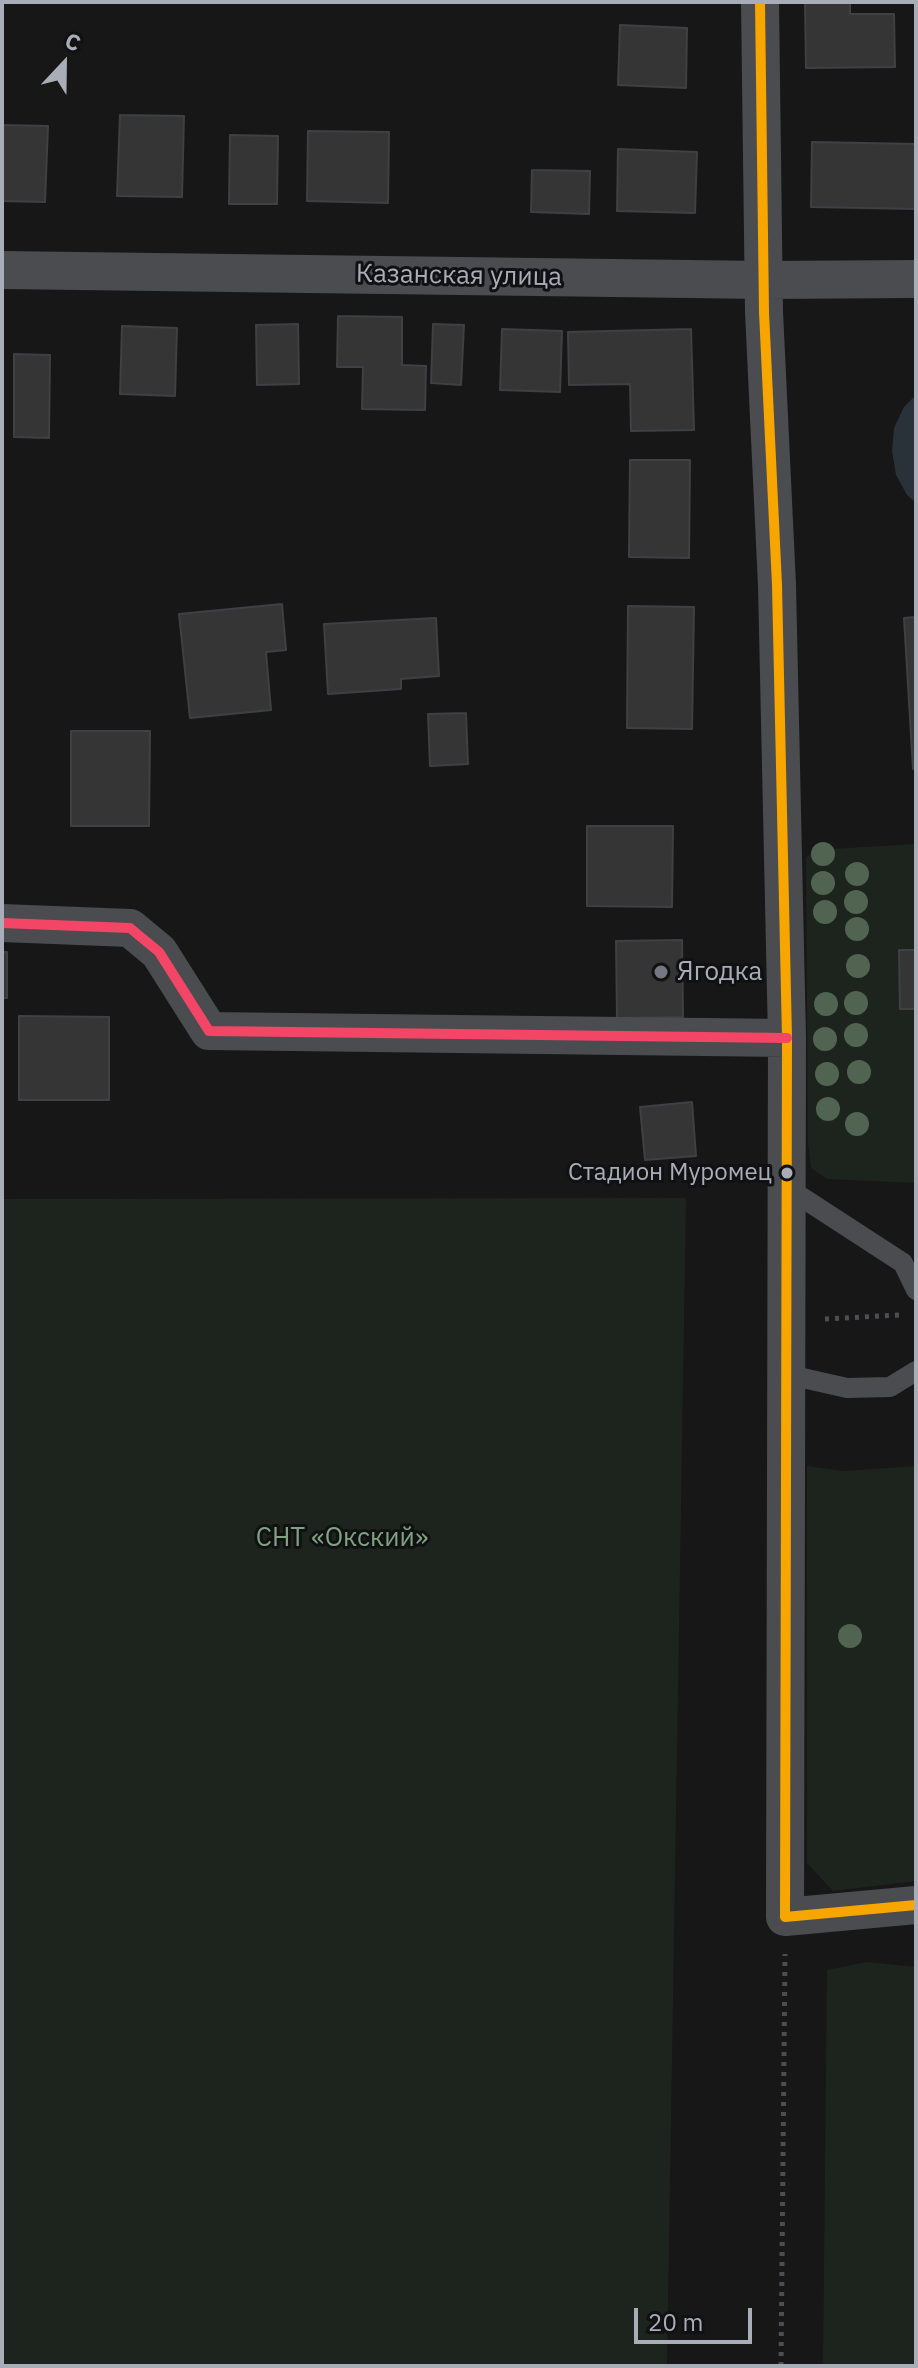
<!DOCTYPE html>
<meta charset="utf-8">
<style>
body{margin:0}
#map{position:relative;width:918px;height:2368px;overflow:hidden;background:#171717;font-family:"IBM Plex Sans",sans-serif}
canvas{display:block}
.frame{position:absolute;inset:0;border:4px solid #a8adb8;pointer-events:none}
.north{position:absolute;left:24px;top:24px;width:80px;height:80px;-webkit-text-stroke:6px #111113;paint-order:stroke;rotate:22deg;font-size:22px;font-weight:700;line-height:32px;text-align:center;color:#a8adb8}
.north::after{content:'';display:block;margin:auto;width:28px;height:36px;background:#a8adb8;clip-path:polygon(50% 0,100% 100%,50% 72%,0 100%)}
.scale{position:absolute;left:634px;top:2308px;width:118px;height:36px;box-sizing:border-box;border:4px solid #a8adb8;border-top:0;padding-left:10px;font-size:24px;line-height:28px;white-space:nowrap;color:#a8adb8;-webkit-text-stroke:6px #111113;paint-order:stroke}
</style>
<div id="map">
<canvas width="918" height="2368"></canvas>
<div class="frame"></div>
<div class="north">С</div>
<div class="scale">20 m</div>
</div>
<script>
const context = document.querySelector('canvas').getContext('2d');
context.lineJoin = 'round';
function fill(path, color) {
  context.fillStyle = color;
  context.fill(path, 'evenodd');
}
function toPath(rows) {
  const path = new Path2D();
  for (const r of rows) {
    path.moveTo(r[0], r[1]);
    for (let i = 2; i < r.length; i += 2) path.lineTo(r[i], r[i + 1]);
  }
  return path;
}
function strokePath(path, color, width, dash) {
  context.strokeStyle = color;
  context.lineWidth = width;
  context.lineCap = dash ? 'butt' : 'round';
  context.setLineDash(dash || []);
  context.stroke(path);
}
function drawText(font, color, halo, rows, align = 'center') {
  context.font = font + ' "IBM Plex Sans",sans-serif';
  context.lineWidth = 6;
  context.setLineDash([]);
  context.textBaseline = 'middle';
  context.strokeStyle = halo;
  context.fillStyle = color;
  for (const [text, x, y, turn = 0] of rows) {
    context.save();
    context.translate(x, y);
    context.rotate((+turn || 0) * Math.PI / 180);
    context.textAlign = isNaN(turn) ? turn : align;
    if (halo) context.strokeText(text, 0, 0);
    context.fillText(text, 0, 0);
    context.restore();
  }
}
const green = toPath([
 [916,844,916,1183,827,1179,811,1168,808,1144,806,858,814,850],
 [686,1198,667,2366,2,2366,2,1199],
 [807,1466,844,1471,916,1466,916,1881,833,1891,807,1863],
 [867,1962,916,1967,916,2366,823,2366,827,1970]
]);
const water = toPath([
 [916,395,916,503,907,495,896,475,892,451,894,428,904,407]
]);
const building = toPath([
 [805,2,850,2,850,14,894,14,895,67,806,68,805,2],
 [620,25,687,28,686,88,618,85,620,25],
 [120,115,184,116,182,197,117,196,120,115],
 [2,125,48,126,45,202,2,201,2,125],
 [308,131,389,132,388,203,307,201,308,131],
 [230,135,278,136,277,204,229,204,230,135],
 [812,142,916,144,916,209,811,207,812,142],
 [618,149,697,152,695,213,617,211,618,149],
 [532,170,590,171,589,214,531,212,532,170],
 [338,316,402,317,402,365,426,366,425,410,362,409,363,367,337,367,338,316],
 [298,324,299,384,257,385,256,325,298,324],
 [433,324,464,325,461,385,431,383,433,324],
 [122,326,177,328,175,396,120,394,122,326],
 [502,329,562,331,560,392,500,390,502,329],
 [691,329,694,430,631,431,630,384,569,385,568,332,691,329],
 [14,354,50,355,49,438,14,437,14,354],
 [630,460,690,460,689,558,629,557,630,460],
 [282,604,286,650,266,652,271,710,190,718,179,614,282,604],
 [628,606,694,607,692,729,627,728,628,606],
 [916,617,916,769,913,769,904,618,916,617],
 [436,618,439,676,401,679,401,689,328,694,324,624,436,618],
 [466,713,468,764,430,766,428,714,466,713],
 [71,731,150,731,149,826,71,826,71,731],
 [587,826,673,826,672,907,587,906,587,826],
 [682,940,683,1017,617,1018,616,941,682,940],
 [899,950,916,950,916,1009,900,1009,899,950],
 [2,952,7,952,7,998,2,998,2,952],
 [19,1016,109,1017,109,1100,19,1100,19,1016],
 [692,1102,696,1156,645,1160,640,1107,692,1102]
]);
const path = toPath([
 [825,1319,899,1315],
 [781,2366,785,1954]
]);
const service = toPath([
 [786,1187,903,1263,916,1290],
 [785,1374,847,1388,890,1387,916,1371]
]);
const minor = toPath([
 [760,2,764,312,777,585,787,1038,785,1917,916,1905],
 [2,270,765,280,916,279],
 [2,923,130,928,159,952,209,1031,787,1038]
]);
const bus1 = toPath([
 [760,2,764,312,777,585,787,1038,785,1917,916,1905]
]);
const bus2 = toPath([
 [2,923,130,928,159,952,209,1031,787,1038]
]);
const trees = [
 [823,854],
 [857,874],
 [823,883],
 [856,902],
 [825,912],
 [857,929],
 [858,966],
 [856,1003],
 [826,1004],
 [856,1035],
 [825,1039],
 [859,1072],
 [827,1074],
 [828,1109],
 [857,1124],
 [850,1636]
];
const markers = [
 [661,972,8,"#757880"],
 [787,1173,7,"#a8adb8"]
];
const busNames = [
 ["Стадион Муромец",772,1173]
];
const streetNames = [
 ["Казанская улица",459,276,1]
];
const poiNames = [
 ["Ягодка",677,972]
];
const parkNames = [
 ["СНТ «Окский»",342,1538]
];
fill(green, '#1d241e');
fill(water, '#2a3239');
fill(building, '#353536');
strokePath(building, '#3f4043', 2);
strokePath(path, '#4d4e52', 5, [4, 6]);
strokePath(service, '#4b4c50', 20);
strokePath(minor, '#4b4c50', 38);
strokePath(bus1, '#f7a600', 10);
strokePath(bus2, '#f34667', 10);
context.fillStyle = '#506451';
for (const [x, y] of trees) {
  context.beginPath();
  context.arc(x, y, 12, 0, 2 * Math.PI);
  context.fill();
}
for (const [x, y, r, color] of markers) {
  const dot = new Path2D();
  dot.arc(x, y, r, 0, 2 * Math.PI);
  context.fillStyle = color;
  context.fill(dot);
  strokePath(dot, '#111113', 3);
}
drawText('24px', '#a8adb8', '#111113', busNames, 'right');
drawText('26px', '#a8adb8', '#111113', streetNames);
drawText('26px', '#a8adb8', '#111113', poiNames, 'left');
drawText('26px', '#7fa381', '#111113', parkNames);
</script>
